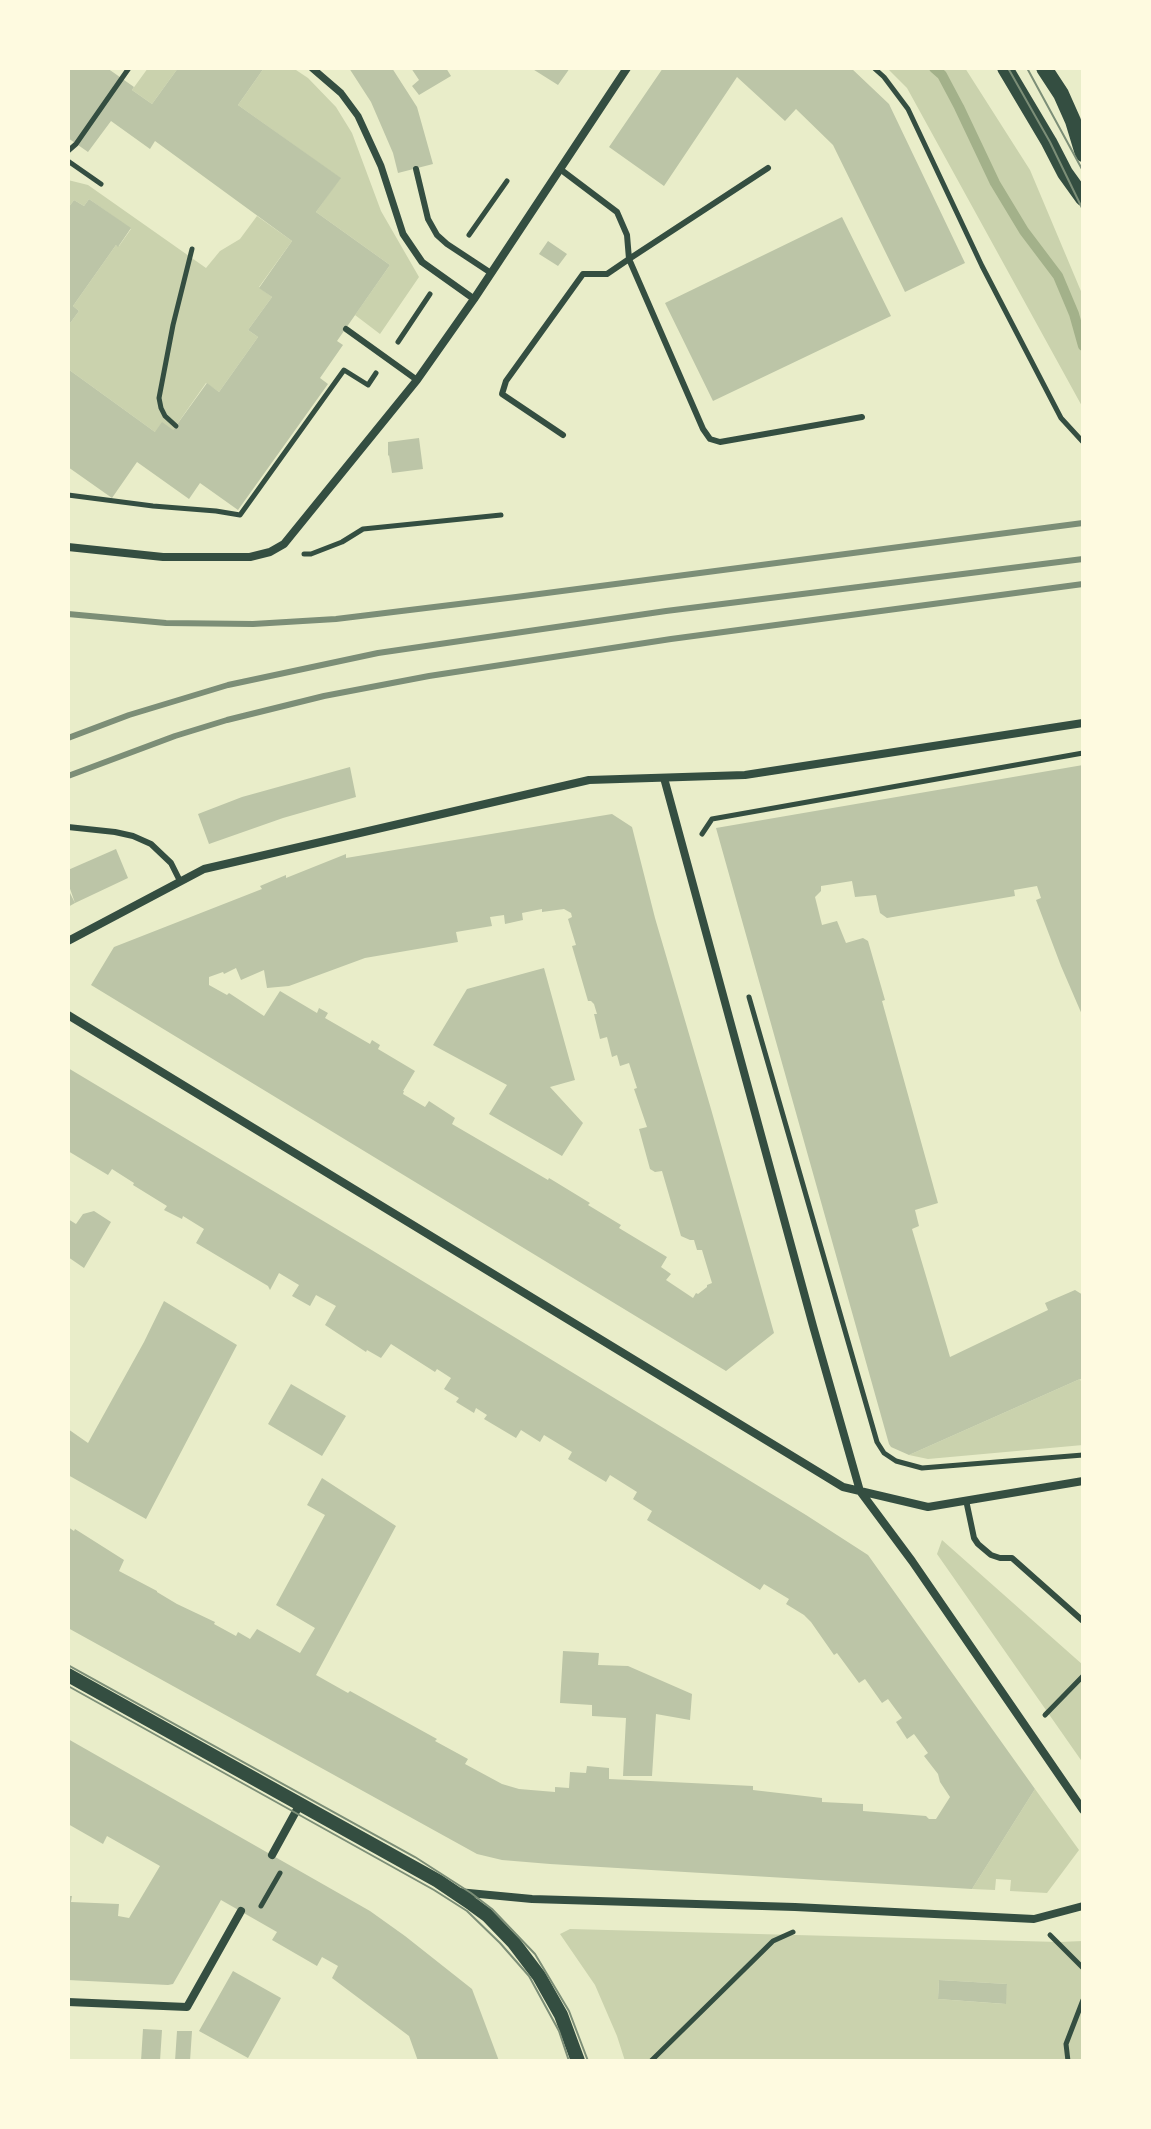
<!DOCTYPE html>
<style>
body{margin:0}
#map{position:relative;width:1151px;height:2129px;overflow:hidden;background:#e9edc9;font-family:Ubuntu,sans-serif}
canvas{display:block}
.frame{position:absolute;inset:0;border:70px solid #fefae0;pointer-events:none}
</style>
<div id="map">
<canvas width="1151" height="2129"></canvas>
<div class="frame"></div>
</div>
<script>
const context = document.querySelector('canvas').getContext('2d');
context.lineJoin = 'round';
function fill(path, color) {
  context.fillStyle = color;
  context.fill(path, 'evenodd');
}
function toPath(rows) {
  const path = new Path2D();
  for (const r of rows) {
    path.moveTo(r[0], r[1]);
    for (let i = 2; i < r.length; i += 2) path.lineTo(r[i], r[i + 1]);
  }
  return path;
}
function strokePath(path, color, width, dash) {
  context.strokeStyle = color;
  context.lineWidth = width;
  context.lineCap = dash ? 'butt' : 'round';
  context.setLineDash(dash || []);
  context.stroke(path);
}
const green = toPath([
 [148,68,178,68,152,104,132,90],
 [264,68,293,68,308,78,336,107,352,133,381,211,419,277,380,334,355,315,390,265,316,212,340,178,238,105],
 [887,68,965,68,1030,170,1083,296,1083,408,907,88],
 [68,180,88,185,206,268,220,251,240,239,257,216,292,241,259,287,272,297,248,330,258,337,219,392,206,383,173,430,155,432,68,369,68,326,79,311,73,306,116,245,119,246,131,229,89,199,84,206,74,200,68,208],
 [1080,1379,1083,1385,1083,1445,928,1459,909,1455],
 [942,1540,1083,1665,1083,1763,937,1554],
 [1035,1789,1079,1850,1047,1893,1010,1891,1011,1880,996,1879,995,1890,972,1889],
 [570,1929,1059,1942,1083,1941,1083,2061,625,2061,617,2036,595,1985,560,1934],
 [939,1980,1007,1984,1005,2004,938,1999]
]);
const stream = toPath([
 [934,68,942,75,959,107,995,183,1024,231,1058,276,1074,314,1083,346]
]);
const building = toPath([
 [68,68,107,68,134,87,132,90,152,104,178,68,264,68,238,105,341,178,316,212,390,265,337,341,343,345,320,378,328,384,238,510,200,483,189,499,137,462,112,498,68,467,68,369,155,432,162,422,173,430,207,383,219,392,258,337,248,330,272,297,259,288,292,241,155,141,150,149,111,121,88,152,68,138],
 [349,68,392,68,417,107,433,164,398,173,393,153,371,102],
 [411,68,446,68,451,76,419,95,412,86,419,80],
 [531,68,570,68,558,85],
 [663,68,851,68,889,104,965,263,905,292,833,145,796,109,785,121,737,77,664,186,609,147],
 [89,199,131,228,118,247,116,245,73,306,79,311,68,326,68,208,74,200,84,206],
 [842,217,891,316,713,401,665,303],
 [548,241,567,254,558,266,539,254],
 [419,438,423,469,392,473,389,455,388,456,388,442],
 [1083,765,1083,1017,1061,966,1036,900,1041,898,1037,886,1014,890,1015,896,887,918,880,913,876,895,855,897,852,881,821,886,821,891,815,897,822,925,837,921,846,943,863,938,868,941,885,1000,882,1001,938,1203,915,1210,919,1226,912,1229,950,1357,1048,1310,1045,1303,1075,1290,1083,1295,1083,1381,1080,1379,909,1455,891,1447,889,1444,716,828],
 [350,767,356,797,283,818,209,844,198,814,242,797],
 [612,814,632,827,655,918,711,1109,774,1333,726,1371,91,985,114,947,262,889,260,886,286,875,286,878,346,854,346,858],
 [542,909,542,912,564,909,571,913,572,917,568,919,576,945,572,946,588,1001,591,1001,594,1004,597,1014,594,1014,600,1039,607,1037,612,1057,617,1055,620,1066,629,1063,637,1088,634,1089,647,1127,639,1129,650,1169,655,1172,662,1171,681,1236,690,1240,694,1240,697,1250,702,1250,712,1283,707,1285,707,1287,698,1294,696,1293,693,1298,666,1280,671,1274,661,1267,667,1257,619,1228,621,1225,588,1205,590,1203,549,1178,548,1180,452,1124,455,1118,429,1101,425,1107,403,1094,404,1091,403,1091,415,1071,378,1049,380,1045,372,1040,370,1044,325,1018,328,1013,319,1008,317,1013,280,991,264,1016,229,993,227,995,209,985,209,977,223,972,224,974,236,968,241,980,264,970,267,988,289,986,365,958,458,942,456,932,492,926,490,917,504,915,505,924,523,920,522,913],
 [116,849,128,878,75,903,68,883,68,870],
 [68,889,75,903,68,907],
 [544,968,575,1080,550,1087,583,1123,562,1156,489,1114,507,1085,433,1045,467,989],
 [68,1068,370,1249,806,1515,868,1555,1035,1789,972,1889,550,1864,502,1860,477,1854,68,1628,68,1527,74,1531,75,1529,124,1560,119,1571,157,1591,157,1592,177,1604,215,1622,214,1624,236,1636,238,1632,250,1639,257,1629,300,1653,315,1628,276,1605,325,1515,307,1505,322,1478,396,1526,316,1675,348,1693,350,1691,437,1739,435,1741,468,1759,465,1764,502,1784,519,1789,555,1792,555,1787,569,1788,570,1772,586,1773,587,1766,609,1768,609,1779,753,1786,753,1790,822,1798,822,1802,863,1804,863,1811,926,1816,929,1819,936,1819,950,1797,940,1782,938,1774,924,1756,928,1753,914,1734,907,1739,896,1722,902,1718,888,1699,882,1703,865,1679,859,1683,837,1653,834,1655,811,1622,804,1615,786,1604,789,1599,764,1584,760,1590,647,1520,652,1511,633,1499,637,1492,610,1475,606,1482,568,1459,572,1452,544,1435,540,1442,521,1430,516,1438,484,1419,487,1415,476,1408,474,1413,456,1402,459,1398,444,1389,451,1378,437,1369,435,1372,391,1344,381,1358,367,1350,366,1352,325,1325,336,1306,316,1295,310,1306,292,1296,299,1285,279,1273,270,1290,268,1286,196,1243,204,1229,183,1216,182,1219,164,1210,167,1206,133,1185,134,1183,112,1169,108,1175,68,1151],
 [94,1211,111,1222,84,1268,68,1257,68,1219,76,1224,83,1214],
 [164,1301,237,1345,146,1519,68,1475,68,1429,88,1443,144,1342],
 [291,1384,346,1416,322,1456,268,1424],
 [563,1651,599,1653,598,1665,628,1666,692,1694,690,1720,656,1714,652,1776,623,1776,626,1718,592,1716,592,1705,560,1703],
 [68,1739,370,1911,405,1936,472,1989,499,2061,418,2061,409,2036,332,1978,338,1966,322,1957,317,1966,272,1940,277,1932,221,1900,173,1984,168,1985,68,1980,68,1896,72,1896,71,1902,119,1904,118,1916,129,1918,160,1866,107,1836,103,1844,68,1824],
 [233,1971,281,1998,248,2058,199,2031],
 [939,1980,1007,1984,1006,2004,938,1999],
 [143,2029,162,2030,160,2061,141,2061],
 [177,2031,192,2031,190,2061,175,2061]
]);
const path = toPath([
 [874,68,884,77,908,109,982,266,1061,418,1083,442],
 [68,151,76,144,129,68],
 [68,161,101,184],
 [469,235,507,181],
 [398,342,430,294],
 [176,426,165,416,161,408,159,398,173,325,192,249],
 [68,495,153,506,216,511,240,515,344,370,368,385,376,373],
 [304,554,311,554,342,542,363,529,501,515],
 [702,834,712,819,1083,753],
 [749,997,877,1442,884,1453,896,1461,922,1468,1083,1455],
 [1045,1715,1083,1676],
 [261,1906,280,1873],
 [1050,1935,1083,1968],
 [651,2061,773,1941,793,1932],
 [1068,2061,1066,2044,1083,2000]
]);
const service = toPath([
 [416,169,428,219,437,235,447,244,491,273],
 [560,169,617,212,627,235,629,259,768,168],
 [346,329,417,380],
 [563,435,502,394,506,381,583,274,607,274,629,259,703,429,710,439,720,442,862,417],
 [68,827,115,832,133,836,151,844,171,863,180,881],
 [966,1500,974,1538,978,1544,991,1555,1000,1558,1012,1558,1083,1621]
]);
const pedestrian = toPath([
 [312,68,341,93,358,116,381,166,403,234,422,262,474,299]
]);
const minor = toPath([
 [68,547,163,557,250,557,270,552,284,544,417,380,474,299,627,68],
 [664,778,813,1326,860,1491,912,1561,1083,1810],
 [68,941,204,869,589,780,745,775,1083,723],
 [68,1015,843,1487,928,1507,1083,1481],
 [272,1855,300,1804],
 [458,1892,532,1899,795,1907,1034,1919,1083,1906],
 [68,2002,187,2007,241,1911]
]);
const tertiary = toPath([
 [68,1675,438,1881,472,1904,487,1915,514,1943,539,1976,561,2015,578,2061]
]);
const secondary = toPath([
 [1005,68,1049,142,1065,173,1083,198],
 [1044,68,1061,94,1073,121,1083,154]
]);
const tram = toPath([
 [1008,68,1050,142,1083,210],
 [1027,68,1083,171],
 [68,1665,415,1857,471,1893,492,1909,535,1954,569,2011,588,2061],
 [68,1686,434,1890,467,1911,500,1943,529,1976,559,2031,569,2061]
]);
const rail = toPath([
 [68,614,166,623,253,624,336,619,516,597,1083,523],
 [68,738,129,715,228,685,378,653,666,611,1083,559],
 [68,776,175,736,227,720,324,696,429,676,671,639,1083,584]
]);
fill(green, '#cad2ad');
strokePath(stream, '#a3b18a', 10);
fill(building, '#bcc5a7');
strokePath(path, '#344e41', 5);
strokePath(service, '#344e41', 6);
strokePath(pedestrian, '#344e41', 7);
strokePath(minor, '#344e41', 8);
strokePath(tertiary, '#344e41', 14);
strokePath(secondary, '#344e41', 16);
strokePath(tram, '#7c8e77', 2);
strokePath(rail, '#7c8e77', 6);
</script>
